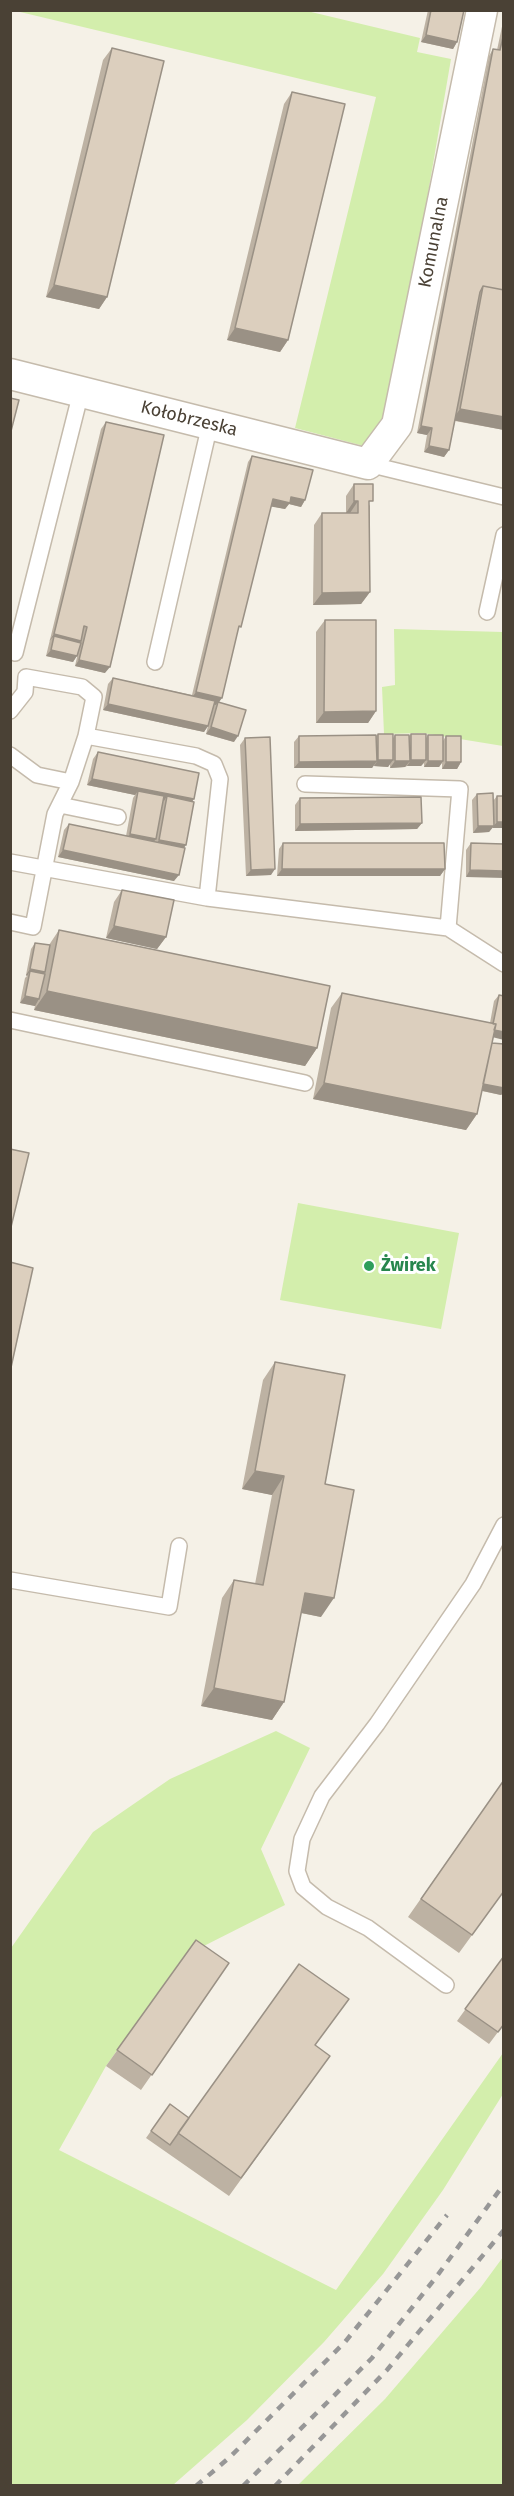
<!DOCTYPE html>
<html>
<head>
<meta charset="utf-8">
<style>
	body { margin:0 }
	#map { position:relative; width:514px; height:2496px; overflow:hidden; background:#f5f1e7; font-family:"Fira Sans",sans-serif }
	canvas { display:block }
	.frame { position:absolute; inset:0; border:12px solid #4a4135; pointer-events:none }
</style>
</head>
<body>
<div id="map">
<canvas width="514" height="2496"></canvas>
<div class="frame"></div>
</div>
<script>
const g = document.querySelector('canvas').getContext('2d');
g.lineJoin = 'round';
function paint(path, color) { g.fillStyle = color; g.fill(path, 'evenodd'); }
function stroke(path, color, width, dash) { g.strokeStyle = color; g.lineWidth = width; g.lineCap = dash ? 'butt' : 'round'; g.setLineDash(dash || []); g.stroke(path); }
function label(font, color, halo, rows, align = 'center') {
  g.font = font + ' "Fira Sans",sans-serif'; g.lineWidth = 6; g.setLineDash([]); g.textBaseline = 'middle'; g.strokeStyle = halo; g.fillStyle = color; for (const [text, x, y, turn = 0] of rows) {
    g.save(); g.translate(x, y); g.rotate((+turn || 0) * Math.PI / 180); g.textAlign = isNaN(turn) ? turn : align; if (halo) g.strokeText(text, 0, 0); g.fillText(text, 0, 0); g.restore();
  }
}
paint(new Path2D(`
	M16,11H307L420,38L417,52L451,59L389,421L364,446L295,428L376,97Z
	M394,629L503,632V746L423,733L384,734L382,687L395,685Z
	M298,1203L459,1233L441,1329L280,1300Z
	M276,1731L310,1748L261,1849L285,1905L184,1956L106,2066L59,2150L336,2290L503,2053V2094L443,2190L383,2274L324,2342L247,2420L173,2485L11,2486V1948L93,1832L170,1779Z
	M503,2257V2485H298L385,2399L481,2287Z`), '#d3eeac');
const service = new Path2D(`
	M368,464L504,497
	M487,612L504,535
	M15,653L81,392
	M155,662L210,424
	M10,711L25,692L26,677L82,687L94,697L86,736L71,782L55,814L33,927L10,922
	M86,736L196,756L214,764L220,779L207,898
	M10,755L37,775L71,782
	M305,784L460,789L448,928
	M60,805L118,817
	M10,862L207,898L448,928L504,964
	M10,1020L305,1083
	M10,1580L169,1607L179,1546
	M446,1985L368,1928L327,1907L303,1887L297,1871L302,1839L322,1796L377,1724L473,1584L504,1525`);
const minor = new Path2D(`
	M10,374L368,464L397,425L482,10`);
stroke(service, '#c5bbac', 18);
stroke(minor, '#c5bbac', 33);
stroke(service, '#fff', 15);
stroke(minor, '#fff', 30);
stroke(new Path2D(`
	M196,2486L230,2457L345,2342L447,2215
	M243,2486L372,2358L437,2276L504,2184
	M275,2486L387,2370L504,2230`), '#979797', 4.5, [8, 8]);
paint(new Path2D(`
	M428,10H464L457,42L453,49L421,42Z
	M504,17V430L455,421L449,450L444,457L424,452L427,435L417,433L489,56L493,49L497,50Z
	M112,48L107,297L99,309L46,297L103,60Z
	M292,92L288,340L280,352L227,340L284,104Z
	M106,422L105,673L75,666L78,653L73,662L46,656L101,429Z
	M252,456L305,500L301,507L289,504L285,509L271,506L219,702L234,742L206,734L208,726L204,732L103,710L108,684L113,678L192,695L248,462Z
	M354,484L370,506V592L361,604L313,605L314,525L322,513H346V496Z
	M325,620L376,711L368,723H316V632Z
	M378,734L393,738L395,735L409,736L411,734L426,738L428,735L443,741L446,736L461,762L457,769H442V763L439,767H424V763L421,766H407L405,767L390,768V764L388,767L374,766V765L372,768H294V742L299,736H376Z
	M245,738L271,875L246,876L240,745Z
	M98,752L193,801L184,848L174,881L58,857L64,830L69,824L126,836L133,798L135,795L87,785L93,759Z
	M477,794L493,801L497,796H504V828H492L489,832L473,833L472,800Z
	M300,798L422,823L417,829L295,831V805Z
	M283,843L445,869L440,876H277L279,849Z
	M471,843L504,844L466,877V850Z
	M122,890L166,937L157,949L106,938L114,902Z
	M59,930L317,1048L305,1066L34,1010L35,1006L20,1003L25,978L27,976L26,975L31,949L35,943L49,945Z
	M342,993L490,1023L494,1001L499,995L492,1043L504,1044V1092L501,1095L482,1091L477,1114L466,1130L313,1099L331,1008Z
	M275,1362L325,1484L321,1617L301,1613L284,1702L272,1720L201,1706L222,1598L234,1580L255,1584L272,1495L242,1489L263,1380Z
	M504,1780V1891L459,1953L408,1917Z
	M196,1940L229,1963L141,2090L106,2066Z
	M504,1956V2024L489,2044L457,2021Z
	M315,2045L317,2074L229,2196L146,2138L170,2104L189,2118Z`), '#bdb2a3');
paint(new Path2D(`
	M426,35L457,42L453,49L421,42Z
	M54,285L107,297L99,309L46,297Z
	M235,328L288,340L280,352L227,340Z
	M460,409L504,417V430L452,420Z
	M421,426L432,428L427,435L417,433Z
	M429,446L449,450L444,457L424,452Z
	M291,497L305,500L301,507L289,504L285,509L268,506L273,499Z
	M354,501H358L350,513H346Z
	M370,592L361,604L313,605L322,593Z
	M54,634L81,641L76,647L54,636L49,641Z
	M51,650L77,656L73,662L46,656Z
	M79,660L110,667L105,673L75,666Z
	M196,692L222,698L217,705L218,702L216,705L191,699Z
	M108,704L208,726L204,732L103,710Z
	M376,711L368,723H316L324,712Z
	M211,727L238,736L234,742L206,734Z
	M378,760H393L388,767L374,766Z
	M411,760H426L421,766H407Z
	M377,761L372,768H294L299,762Z
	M395,761H410L405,767L390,768Z
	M428,761H443L439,767H424Z
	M446,762H461L457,769H442Z
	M92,779L194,799L189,806L167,796L164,801L137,795L138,791L135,795L87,785Z
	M497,822H504V828H492Z
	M422,823L417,829L295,831L300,824Z
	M478,826H494L489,832L473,833Z
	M130,834L156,839L151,845L125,841Z
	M159,840L186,845L181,852L154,847Z
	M63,850L179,875L174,881L58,857Z
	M275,869L271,875L246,876L251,870Z
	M282,869H445L440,876H277Z
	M470,870L504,871V878L466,877Z
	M114,926L166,937L157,949L106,938Z
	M30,969L45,972L40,979L30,971L27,976L26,975Z
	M47,991L317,1048L305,1066L34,1010Z
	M25,996L39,999L35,1006L20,1003Z
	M492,1029L504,1032V1040L488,1036Z
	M324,1083L477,1114L466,1130L313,1099Z
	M479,1083L504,1088V1092L501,1095L474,1089Z
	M255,1471L284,1476L272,1495L242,1489Z
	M305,1593L334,1598L321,1617L292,1611Z
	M214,1688L284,1702L272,1720L201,1706Z`), '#9a9185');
const building = new Path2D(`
	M431,10H464L457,42L426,35Z
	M504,33V290L483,286L480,292L449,450L429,446L432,428L421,426L493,49L500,50Z
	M112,48L164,61L107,297L54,285Z
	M292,92L345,104L288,340L235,328Z
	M483,286L504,290V417L460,409Z
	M10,398L19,400L10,435Z
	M106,422L164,435L110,667L79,660L87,627L84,626L81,641L54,634Z
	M252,456L313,470L305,500L291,497L290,503L273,499L241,627L239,626L222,698L196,692Z
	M354,484H373V501H369L370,592L322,593V513H358V501H354Z
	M325,620H376V711L324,712Z
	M54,636L81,643L77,656L51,650Z
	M113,678L215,701L208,726L108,704Z
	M218,702L246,710L238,736L211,727Z
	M378,734H393V760H378Z
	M411,734H426V760H411Z
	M376,735L377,761L299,762V736Z
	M395,735H409L410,761H395Z
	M428,735H443V761H428Z
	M446,736H461V762H446Z
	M270,737L275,869L251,870L245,738Z
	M98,752L199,773L194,799L92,779Z
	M138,791L164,796L156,839L130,834Z
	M493,793L494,826H478L477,794Z
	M167,796L194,802L186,845L159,840Z
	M497,796H504V822H497Z
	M421,797L422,823L300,824V798Z
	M69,824L185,848L179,875L63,850Z
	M283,843H444L445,869H282Z
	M471,843L504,844V871L470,870Z
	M122,890L174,900L166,937L114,926Z
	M59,930L330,986L317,1048L47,991Z
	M35,943L50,945L45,972L30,969Z
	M30,971L45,974L39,999L25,996Z
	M342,993L496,1024L477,1114L324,1083Z
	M499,995L504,996V1032L494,1030L496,1024H493Z
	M492,1043L504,1044V1088L483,1084Z
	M10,1149L29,1153L10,1231Z
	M10,1262L33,1268L10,1372Z
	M275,1362L345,1375L325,1484L354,1490L334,1598L305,1593L284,1702L214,1688L234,1580L263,1585L284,1476L255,1471Z
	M504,1780V1891L472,1935L421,1899Z
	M196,1940L229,1963L152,2075L117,2050Z
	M504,1956V2024L498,2032L465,2009Z
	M299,1964L349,1999L315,2045L330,2056L241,2178L178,2133Z
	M170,2104L189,2118L170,2145L151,2131Z`);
paint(building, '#dccfbe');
stroke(building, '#9a9185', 1.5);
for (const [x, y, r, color] of [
	[369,1266,6,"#2e9e5b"]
]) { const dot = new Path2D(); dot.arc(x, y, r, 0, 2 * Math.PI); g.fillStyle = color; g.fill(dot); stroke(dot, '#fff', 2); }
label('18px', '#4a4135', '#fff', [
	["Komunalna",434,242,-79],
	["Kołobrzeska",189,419,14]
]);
label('bold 18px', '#27864d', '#fff', [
	["Żwirek",381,1266]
], 'left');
</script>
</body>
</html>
